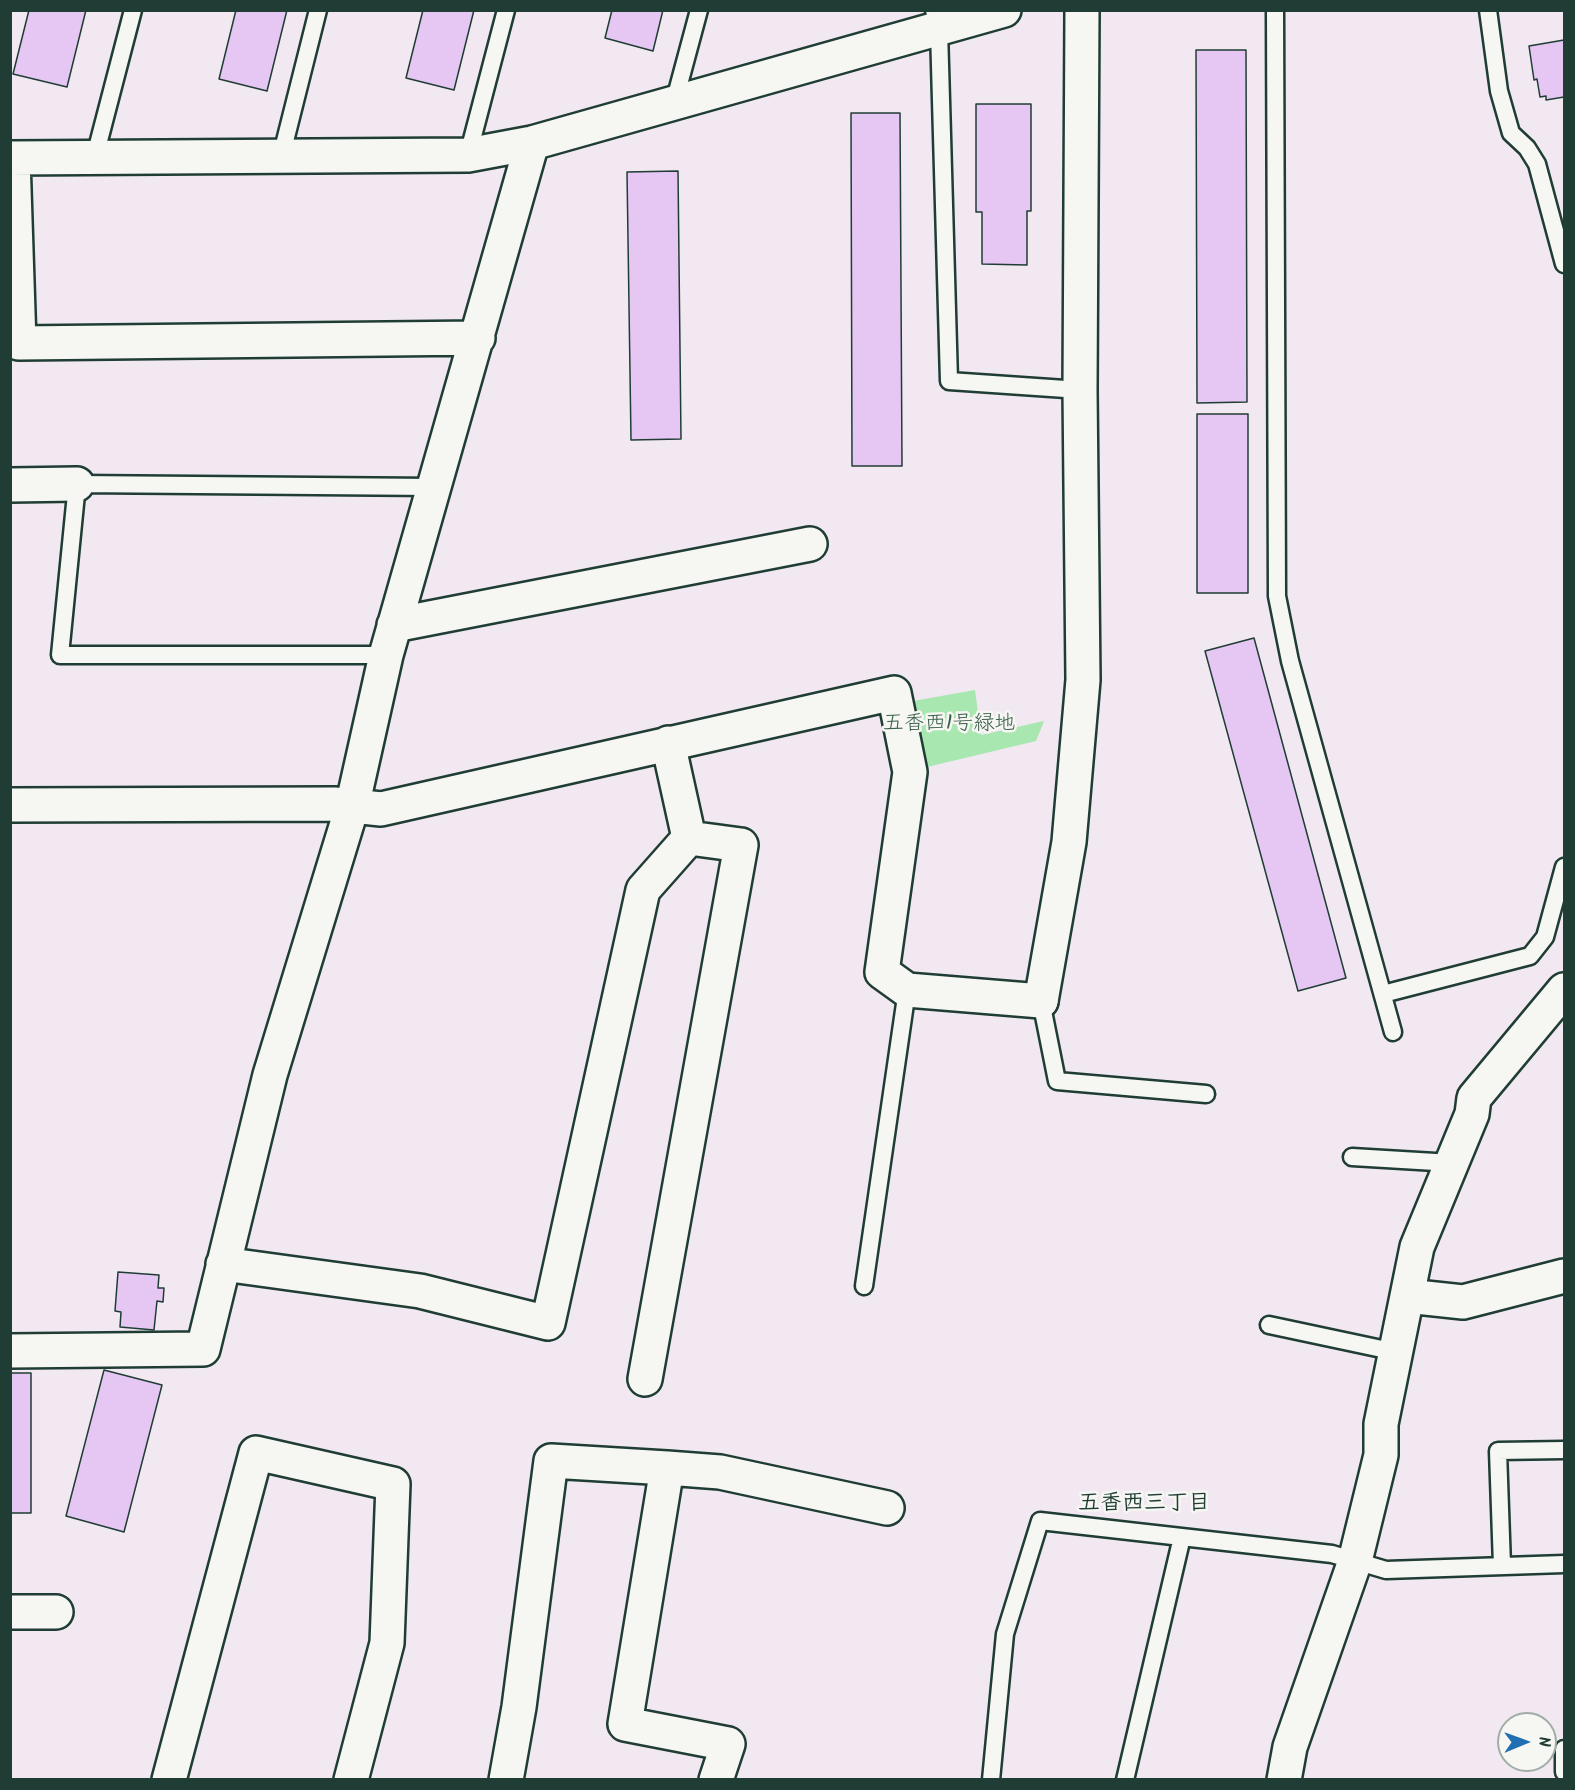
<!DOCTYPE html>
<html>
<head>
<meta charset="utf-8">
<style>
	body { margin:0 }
	#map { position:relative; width:1575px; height:1790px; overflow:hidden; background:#f1e8f2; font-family:Kalam,sans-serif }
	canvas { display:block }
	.frame { position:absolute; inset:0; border:12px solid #1f3d34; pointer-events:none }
	.north { position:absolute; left:1497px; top:1712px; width:60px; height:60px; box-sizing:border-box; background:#f6f6f2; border:2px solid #a0aca6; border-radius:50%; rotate:89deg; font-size:16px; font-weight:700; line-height:24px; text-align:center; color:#1f3d34 }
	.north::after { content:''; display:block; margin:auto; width:21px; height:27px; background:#1f6fb2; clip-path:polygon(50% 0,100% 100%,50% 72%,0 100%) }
</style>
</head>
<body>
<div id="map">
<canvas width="1575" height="1790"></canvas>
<div class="frame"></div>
<div class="north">N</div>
</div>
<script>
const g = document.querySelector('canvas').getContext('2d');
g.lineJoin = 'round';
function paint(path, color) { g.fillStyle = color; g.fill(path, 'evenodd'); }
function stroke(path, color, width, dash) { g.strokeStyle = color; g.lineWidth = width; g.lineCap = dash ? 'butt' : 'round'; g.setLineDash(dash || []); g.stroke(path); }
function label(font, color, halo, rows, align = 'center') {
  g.font = font + ' Kalam,"Klee One",sans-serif'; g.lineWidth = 5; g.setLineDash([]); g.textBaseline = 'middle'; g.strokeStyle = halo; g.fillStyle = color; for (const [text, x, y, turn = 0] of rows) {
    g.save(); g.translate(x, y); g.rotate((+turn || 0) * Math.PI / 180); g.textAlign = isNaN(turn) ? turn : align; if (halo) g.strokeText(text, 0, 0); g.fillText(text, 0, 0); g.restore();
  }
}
paint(new Path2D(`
	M975,690L981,735L1044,721L1036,741L927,767L913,701Z`), '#a8e7af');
const building = new Path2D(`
	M29,10H86L67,87L13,74Z
	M236,10H287L267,91L219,79Z
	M423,10H474L454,90L406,78Z
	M612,10H663L653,51L605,38Z
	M1564,40V97L1546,100V96L1540,97L1537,79L1534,80L1529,46Z
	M1196,50H1246L1247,402L1197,403Z
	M976,104H1031V211H1027V265L982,264V212H976Z
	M851,113H900L902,466H852Z
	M678,171L681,439L631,440L627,172Z
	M1197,414H1248V593H1197Z
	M1254,638L1346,978L1298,991L1205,651Z
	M118,1272L159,1275L158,1288H164L163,1302L157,1301L154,1330L120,1327L121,1312L115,1311Z
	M104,1370L162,1385L124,1532L66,1516Z
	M10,1373H31V1513H10Z`);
paint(building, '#e6c6f3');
stroke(building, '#1f3d34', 1.5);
const service = new Path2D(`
	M934,10L939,30L949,381L1080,390
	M1275,10L1277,596L1290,661L1393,1032
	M1488,10L1499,91L1511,133L1527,148L1537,164L1564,264
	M674,103L699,10
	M468,155L506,10
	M95,156L133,10
	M281,157L318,10
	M386,655H60L77,484L435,487
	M1383,994L1530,956L1545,937L1564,867
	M1041,1001L1057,1081L1206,1094
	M1352,1157L1452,1163
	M864,1286L907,990
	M1269,1325L1396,1352
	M1502,1566L1498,1451L1564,1450
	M1564,1749V1772
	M991,1780L1005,1634L1040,1521L1332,1554L1386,1570L1564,1564
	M1125,1780L1182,1537`);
const minor = new Path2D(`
	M10,158L468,155L532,143L1004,10
	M13,158L19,343L478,338
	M10,485L77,484
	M394,625L810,544
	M10,805L334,804L381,809L894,693L910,772L882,972L907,990L1041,1001
	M223,1264L420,1291L548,1323L643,890L689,838
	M1407,1296L1463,1302L1564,1276
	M10,1351L203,1349L270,1075L352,807L386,655L532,143
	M645,1379L741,845L689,838L668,743
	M10,1612H56
	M169,1780L256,1453L393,1484L387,1643L351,1780
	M506,1780L519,1707L551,1461L667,1468
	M716,1780L728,1744L625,1724L667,1468L720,1472L887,1508
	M1284,1780L1290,1747L1355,1561L1381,1455V1424L1417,1247L1472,1114L1474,1098L1564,990`);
const tertiary = new Path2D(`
	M1041,1001L1069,842L1083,680L1080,390L1082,10`);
stroke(service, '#1f3d34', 21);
stroke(minor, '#1f3d34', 38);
stroke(tertiary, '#1f3d34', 38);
stroke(service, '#f6f6f2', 16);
stroke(minor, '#f6f6f2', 33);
stroke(tertiary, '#f6f6f2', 33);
label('21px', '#3a5f4d', '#f6f6f2', [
	["五香西1号緑地",949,725]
]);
label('bold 22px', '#1f3d34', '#f6f6f2', [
	["五香西三丁目",1144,1505]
]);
</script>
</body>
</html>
